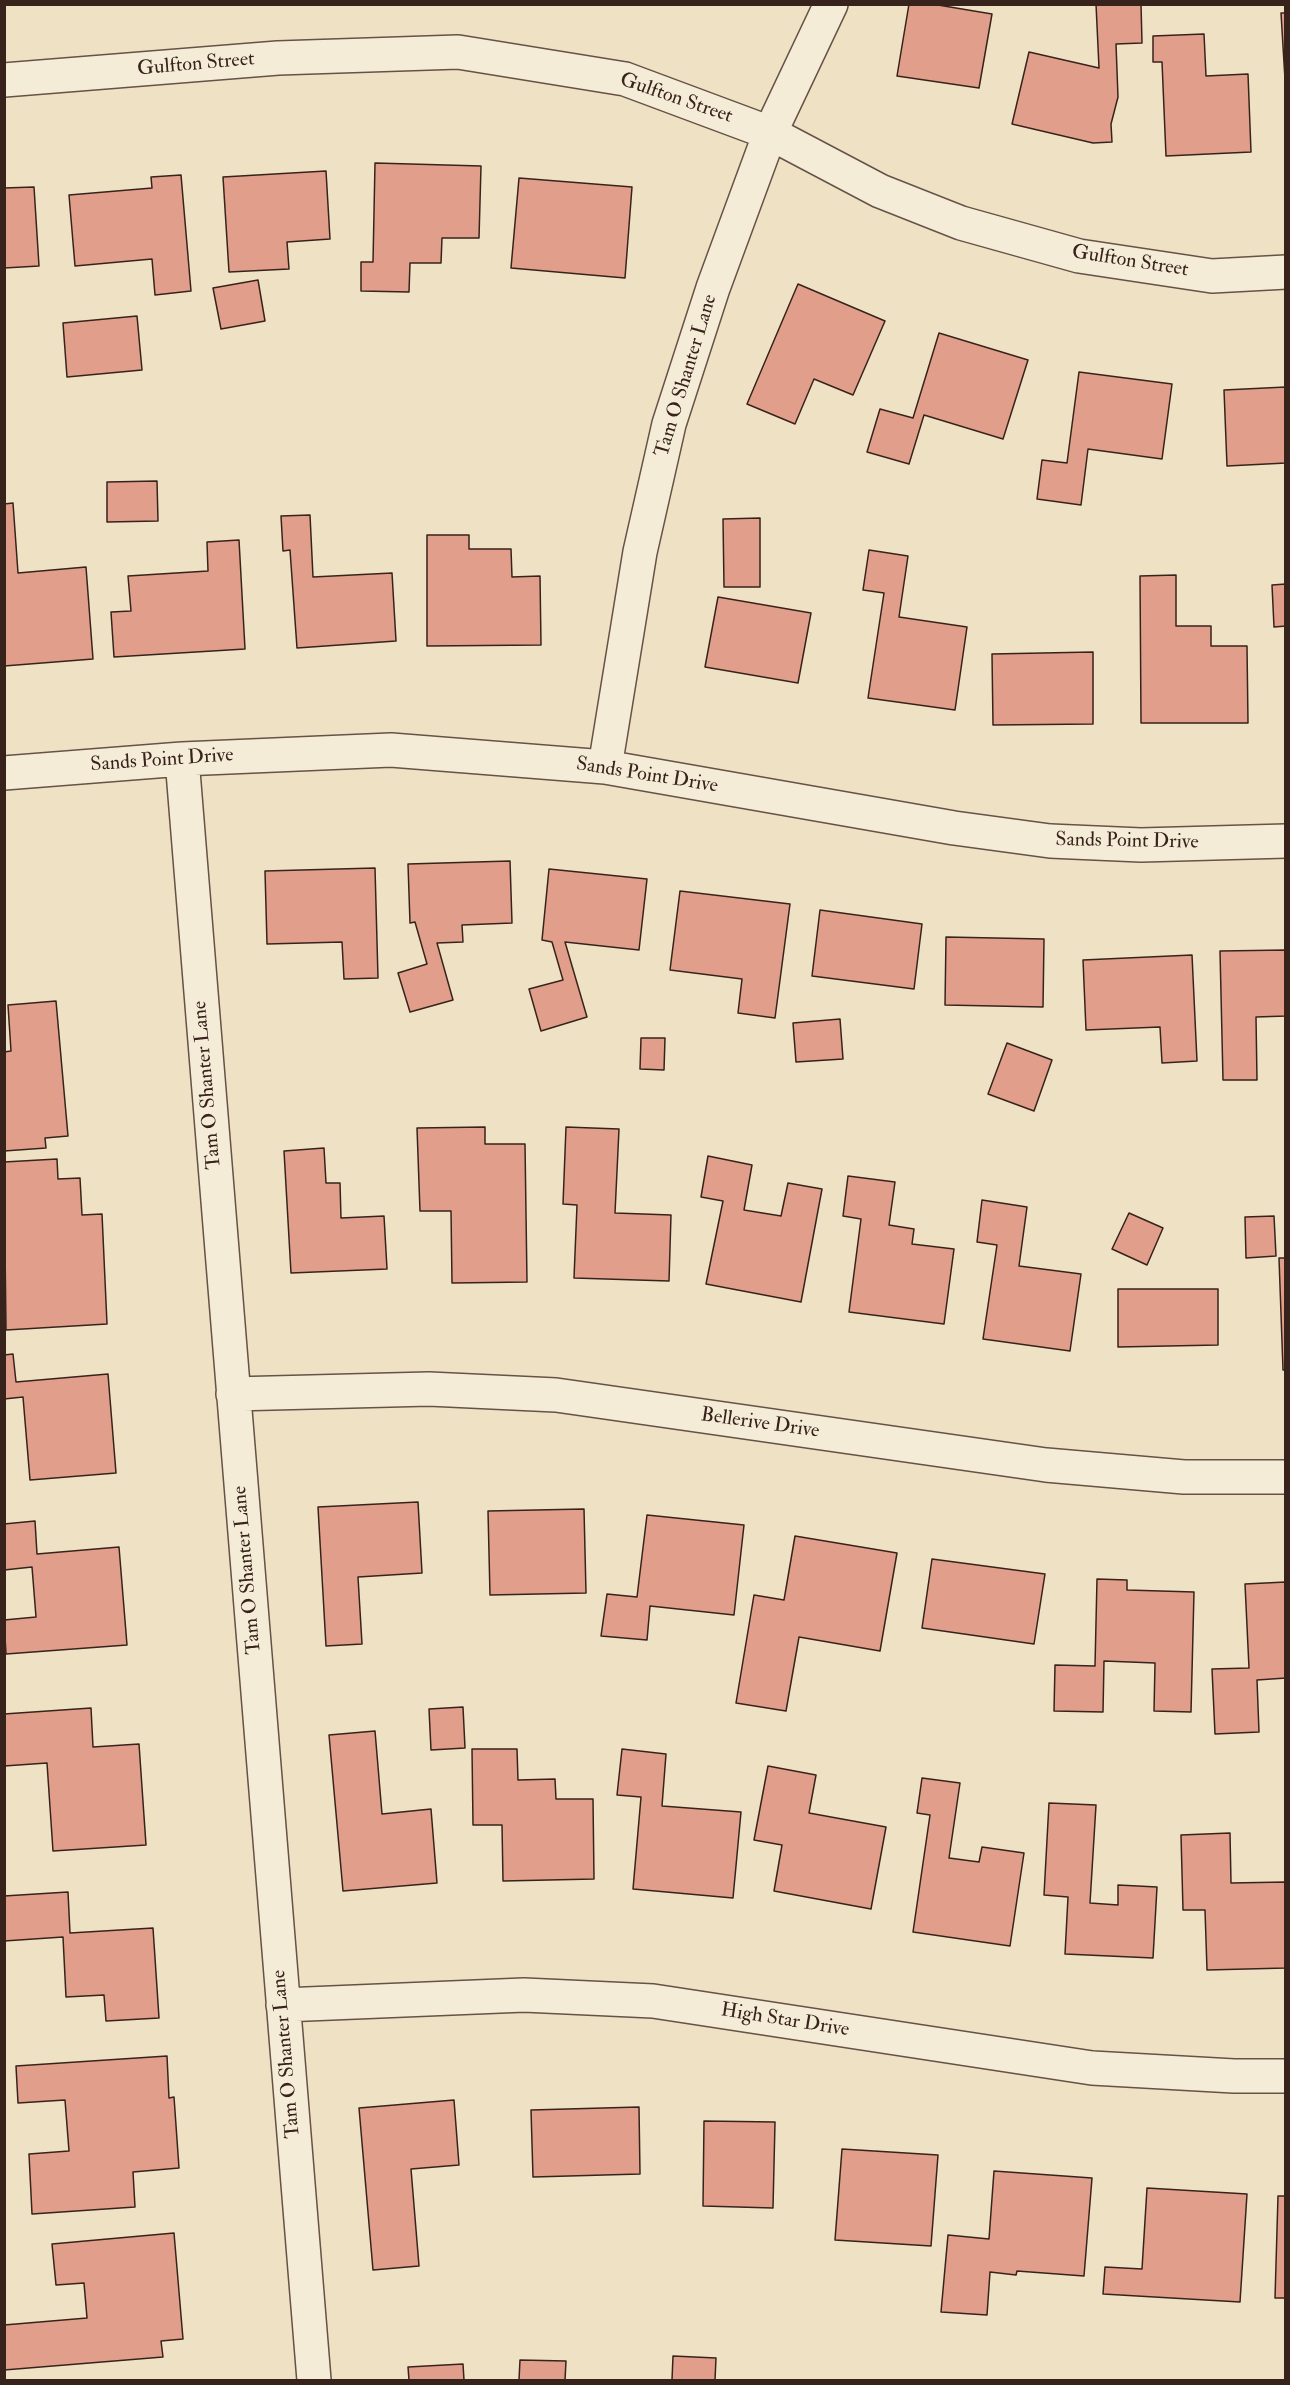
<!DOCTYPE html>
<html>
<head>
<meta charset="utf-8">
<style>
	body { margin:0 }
	#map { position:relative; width:1290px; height:2385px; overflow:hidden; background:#efe1c3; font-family:"IM FELL Double Pica",serif }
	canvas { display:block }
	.frame { position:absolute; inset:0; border:6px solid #38231c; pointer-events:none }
</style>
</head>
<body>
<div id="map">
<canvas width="1290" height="2385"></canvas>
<div class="frame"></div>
</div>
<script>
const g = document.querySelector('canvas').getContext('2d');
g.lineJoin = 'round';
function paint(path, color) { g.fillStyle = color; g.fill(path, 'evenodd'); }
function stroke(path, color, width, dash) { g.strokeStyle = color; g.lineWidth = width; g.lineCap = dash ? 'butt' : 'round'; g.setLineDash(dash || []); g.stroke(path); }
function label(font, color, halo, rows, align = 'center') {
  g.font = font + ' "IM FELL Double Pica",serif'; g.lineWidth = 5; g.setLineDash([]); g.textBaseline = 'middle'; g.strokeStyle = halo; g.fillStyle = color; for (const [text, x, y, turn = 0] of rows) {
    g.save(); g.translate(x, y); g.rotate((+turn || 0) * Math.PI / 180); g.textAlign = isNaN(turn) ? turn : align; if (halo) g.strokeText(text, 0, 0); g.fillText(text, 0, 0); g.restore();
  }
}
const building = new Path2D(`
	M909,4H932L992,14L979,88L897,76Z
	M1096,4H1141L1142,43L1116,44L1118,97L1111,124L1112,142L1093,143L1012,124L1029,52L1099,68Z
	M1281,13H1286V96Z
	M1204,34L1206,76L1248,74L1251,152L1166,156L1162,62H1153V36Z
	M375,163L481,166L479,238H442L441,263H410L409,292L361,291V262H373Z
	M326,171L330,239L287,242L289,269L229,272L223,177Z
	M181,175L191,291L155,295L152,259L75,266L69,195L152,188L151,177Z
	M519,178L632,187L625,278L511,268Z
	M34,187L39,266L4,268V188Z
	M258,280L265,321L221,329L213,288Z
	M798,284L885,321L853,395L814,379L795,424L747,404Z
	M137,316L142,370L67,377L63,323Z
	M939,333L1028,360L1003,439L924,415L909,464L867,452L880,409L913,418Z
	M1079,372L1172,384L1162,459L1088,449L1081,505L1037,499L1042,460L1067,463Z
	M1286,387V463L1227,466L1224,390Z
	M157,481L158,521L107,522V482Z
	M13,503L18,573L86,567L93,659L4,666V504Z
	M310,515L313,577L392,573L396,641L297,648L290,550L283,551L281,516Z
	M760,518V587H724L723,519Z
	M427,535H469V549H511L512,577L540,576L541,645L427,646Z
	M239,540L245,649L114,657L111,612L131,611L128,576L208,571L207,542Z
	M869,550L908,556L899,617L967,627L955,710L868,698L884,593L863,590Z
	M1176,575V626H1211V646H1247L1248,723H1141L1140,576Z
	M1286,584V626L1274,627L1272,585Z
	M718,597L811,613L798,683L705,667Z
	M1093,652V724L993,725L992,654Z
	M510,861L512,923L462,925L463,942L437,943L453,1000L410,1012L398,973L427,964L415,922L410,923L408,864Z
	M375,868L378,978L344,979L342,942L267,944L265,871Z
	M549,869L647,879L639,950L565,942L587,1017L541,1031L529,989L563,980L552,942L542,940Z
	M680,891L790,904L775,1018L738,1013L742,979L670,970Z
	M820,910L922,924L914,989L812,976Z
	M946,937L1044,939L1043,1007L945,1005Z
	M1286,950V1016L1256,1017L1257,1080H1223L1220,951Z
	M1192,955L1197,1061L1162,1063L1160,1027L1086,1030L1083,960Z
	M56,1001L68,1136L45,1138L46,1148L4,1151V1052L11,1051L8,1005Z
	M840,1019L843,1059L796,1062L793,1023Z
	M641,1038H665L664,1070L640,1069Z
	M1007,1043L1052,1060L1034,1111L988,1094Z
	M485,1127V1144H525L527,1282L452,1283L451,1211H420L417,1128Z
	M566,1127L619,1129L615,1213L671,1215L669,1281L574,1278L577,1205L563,1204Z
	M324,1148L326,1183H340L341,1218L384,1216L387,1269L291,1273L284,1151Z
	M708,1156L752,1165L744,1210L781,1216L788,1183L822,1189L801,1302L706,1284L723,1201L701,1197Z
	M57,1159L58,1179L80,1178L82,1215L102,1214L107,1324L6,1330L4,1162Z
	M848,1176L895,1182L889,1225L914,1229L912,1244L954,1249L944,1324L849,1312L861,1219L843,1216Z
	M982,1200L1027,1207L1019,1266L1081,1274L1070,1351L983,1339L997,1245L977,1242Z
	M1129,1213L1163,1228L1147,1265L1112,1249Z
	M1274,1216L1276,1256L1246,1258L1245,1217Z
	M1279,1258H1286V1370H1283Z
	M1118,1289H1218V1345L1118,1347Z
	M13,1354L16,1382L108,1374L116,1473L30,1480L23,1397L4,1399V1355Z
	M418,1502L422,1573L358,1577L362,1644L326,1646L318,1507Z
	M584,1509L586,1593L490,1595L488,1511Z
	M647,1515L744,1525L734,1615L650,1606L647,1640L601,1636L607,1594L637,1597Z
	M35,1521L37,1554L119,1547L127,1645L6,1654L4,1620L36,1617L32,1567L4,1570V1524Z
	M795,1536L897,1553L880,1651L799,1637L786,1711L736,1703L754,1595L784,1600Z
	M932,1559L1045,1574L1034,1644L922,1628Z
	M1097,1579L1127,1580V1590L1194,1592L1191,1712L1154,1711L1155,1663L1104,1661L1103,1712L1054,1711L1055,1665L1095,1666Z
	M1286,1582V1678L1257,1680L1259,1732L1215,1734L1212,1669L1249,1668L1245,1584Z
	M463,1707L465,1748L431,1750L429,1709Z
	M91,1708L93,1747L139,1744L146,1845L53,1851L47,1763L4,1766V1714Z
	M375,1731L382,1814L431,1809L437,1883L343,1891L329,1735Z
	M472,1749H517L518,1780L555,1779L556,1799H593L594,1879L503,1881L502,1825H473Z
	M622,1749L666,1754L662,1806L741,1812L733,1898L633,1889L641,1797L617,1795Z
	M768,1766L816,1775L809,1813L886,1827L871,1909L774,1891L782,1845L754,1840Z
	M922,1778L960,1783L949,1858L979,1862L982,1847L1024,1853L1010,1946L913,1932L930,1815L917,1813Z
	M1049,1803L1096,1805L1090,1903L1118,1905V1885L1157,1887L1153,1958L1065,1954L1068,1897L1044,1895Z
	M1230,1833L1231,1883L1286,1882V1968L1207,1970L1205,1910H1183L1181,1835Z
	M68,1892L70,1933L153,1928L159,2018L106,2021L104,1995L66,1997L63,1937L4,1941V1896Z
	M167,2056L169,2098L174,2097L179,2168L133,2172L135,2207L32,2214L29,2154L69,2151L65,2100L18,2103L16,2066Z
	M454,2100L459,2165L411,2169L419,2266L373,2270L359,2108Z
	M639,2107L640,2174L533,2177L531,2110Z
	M704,2121L775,2122L773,2208L703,2206Z
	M842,2149L938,2155L931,2246L835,2240Z
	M994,2171L1092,2178L1084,2276L1017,2271L1016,2275L990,2272L987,2315L941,2312L948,2235L989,2239Z
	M1147,2188L1247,2194L1240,2302L1103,2294L1105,2267L1142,2269Z
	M1278,2196H1286V2298H1275Z
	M174,2233L183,2339L161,2341L163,2357L4,2370V2325L87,2318L84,2283L56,2285L52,2244Z
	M673,2356L716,2358L715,2380H672Z
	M520,2360L566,2361L565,2380H519Z
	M463,2364L464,2380H409L408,2367Z`);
paint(building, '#e19f8b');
stroke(building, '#38231c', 1.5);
const minor = new Path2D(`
	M4,80L278,58L458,52L625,79L770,133L880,191L961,223L1079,256L1212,276L1286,272
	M182,759L314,2380
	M605,767L640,552L669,424L713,288L770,133L831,4
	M4,773L182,759L391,750L605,767L954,828L1050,841L1141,845L1286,841
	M233,1394L429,1389L556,1395L1046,1465L1184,1477H1286
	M283,2005L524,1995L653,2001L1092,2068L1234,2076H1286`);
stroke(minor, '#665246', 36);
stroke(minor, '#f5ecd8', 33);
label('20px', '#38231c', '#f5ecd8', [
	["Gulfton Street",196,65,-5],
	["Gulfton Street",676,99,19],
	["Gulfton Street",1130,262,9],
	["Tam O Shanter Lane",687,376,-73],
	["Sands Point Drive",162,761,-4],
	["Sands Point Drive",647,776,9],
	["Sands Point Drive",1127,842,1],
	["Tam O Shanter Lane",208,1085,-95],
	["Bellerive Drive",760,1424,8],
	["Tam O Shanter Lane",248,1570,-95],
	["High Star Drive",785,2021,9],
	["Tam O Shanter Lane",287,2054,-95]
]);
</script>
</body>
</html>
